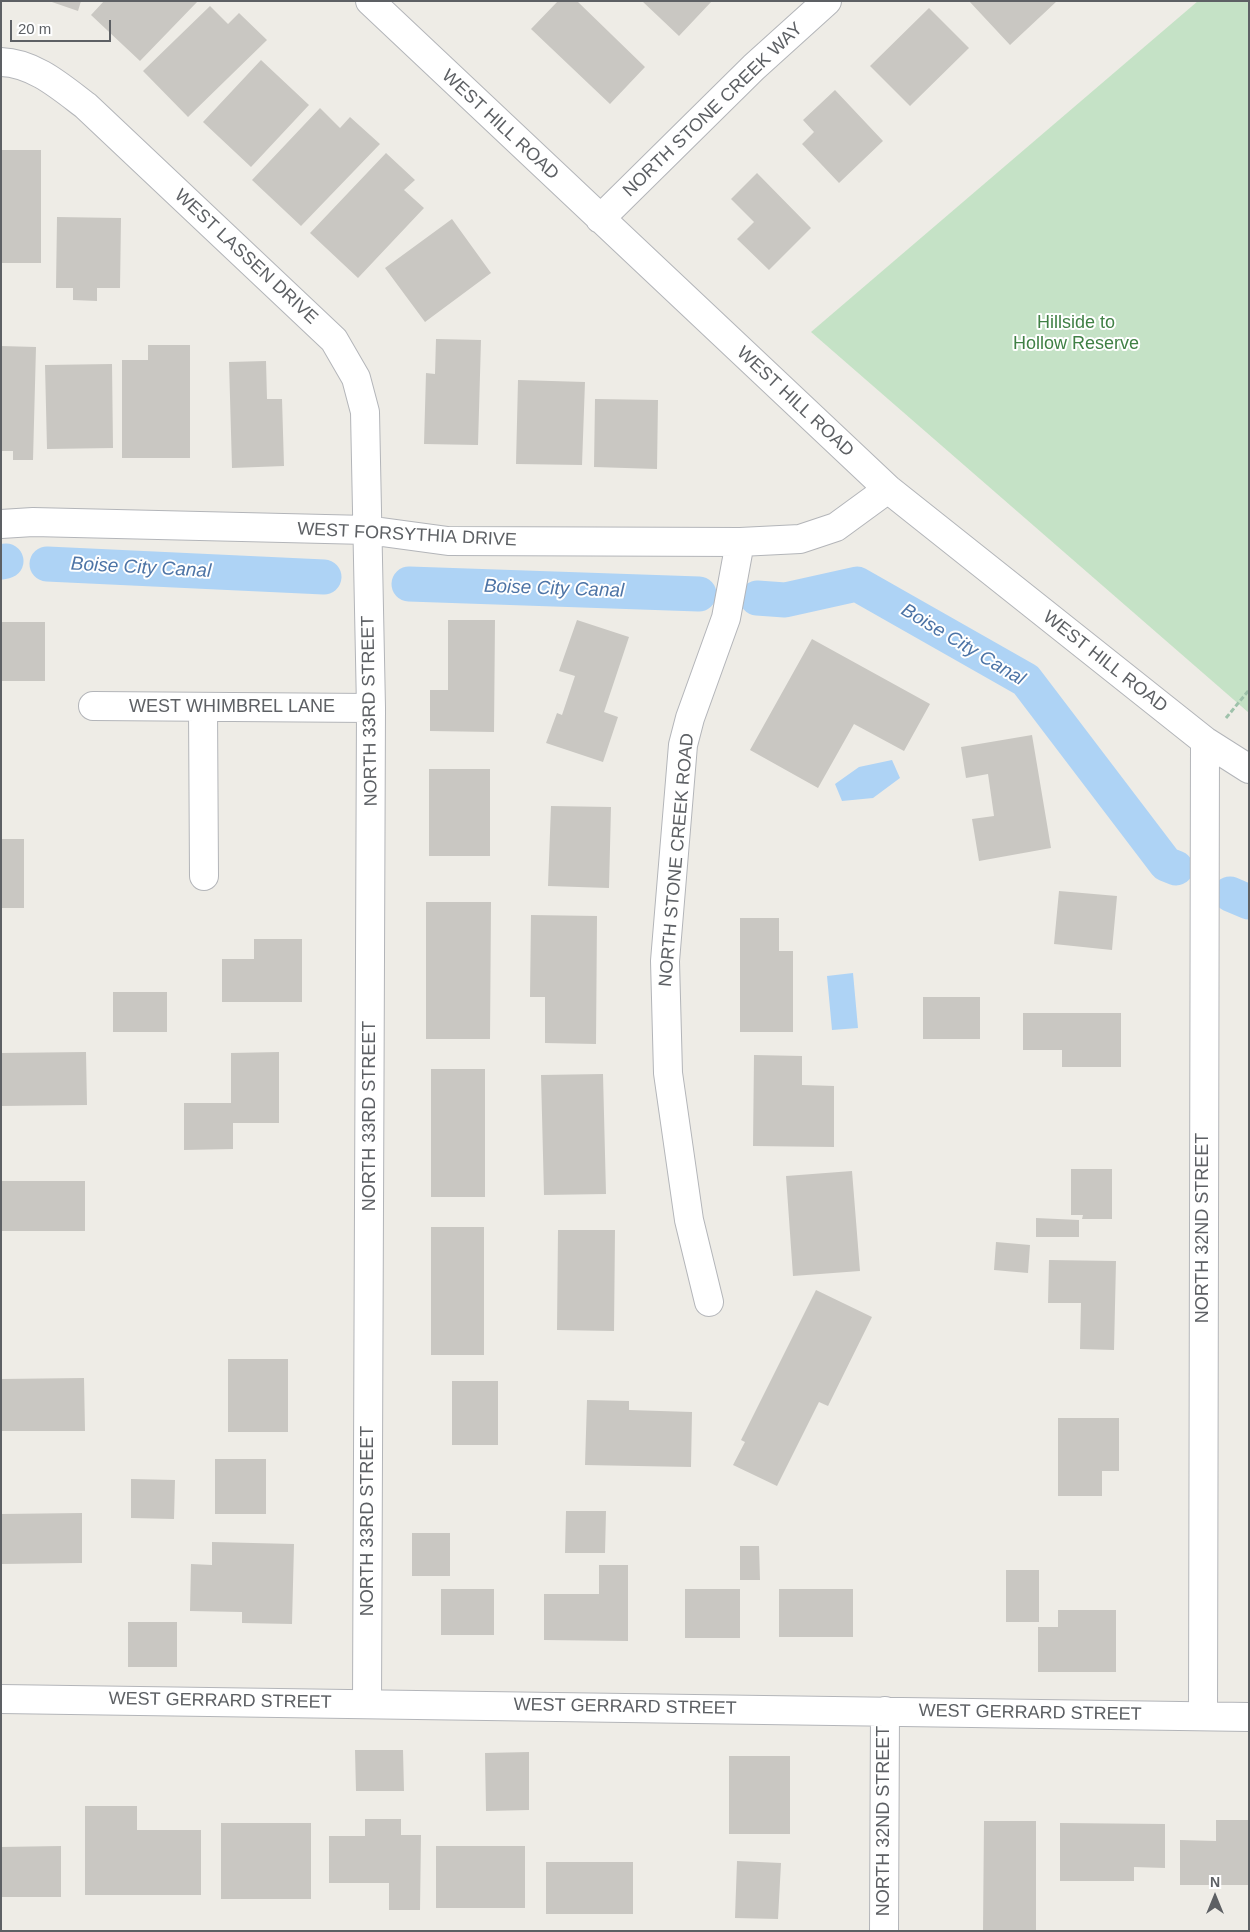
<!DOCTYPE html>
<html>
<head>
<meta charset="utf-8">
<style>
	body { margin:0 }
	#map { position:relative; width:1250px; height:1932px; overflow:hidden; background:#eeece6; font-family:Arial,sans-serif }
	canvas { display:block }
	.frame { position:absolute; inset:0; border:2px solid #5d6064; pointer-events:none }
	.north { position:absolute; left:1190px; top:1872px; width:50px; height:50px; -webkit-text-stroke:4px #fff; paint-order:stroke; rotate:0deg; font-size:14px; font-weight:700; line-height:20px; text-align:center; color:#5d6064 }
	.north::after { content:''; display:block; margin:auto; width:18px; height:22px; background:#5d6064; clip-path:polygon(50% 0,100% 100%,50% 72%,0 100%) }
	.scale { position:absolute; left:10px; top:20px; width:101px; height:22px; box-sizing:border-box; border:2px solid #5d6064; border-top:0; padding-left:6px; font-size:15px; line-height:18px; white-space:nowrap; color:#5d6064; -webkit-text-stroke:4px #fff; paint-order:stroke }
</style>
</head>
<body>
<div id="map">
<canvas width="1250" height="1932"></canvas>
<div class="frame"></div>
<div class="north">N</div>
<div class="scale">20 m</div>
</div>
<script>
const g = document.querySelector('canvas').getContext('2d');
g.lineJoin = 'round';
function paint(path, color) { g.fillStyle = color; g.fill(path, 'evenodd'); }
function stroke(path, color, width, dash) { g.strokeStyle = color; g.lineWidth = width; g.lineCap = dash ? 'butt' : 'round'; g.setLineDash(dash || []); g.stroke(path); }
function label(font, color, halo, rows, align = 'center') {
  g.font = font + ' Arial,sans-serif'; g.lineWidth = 4; g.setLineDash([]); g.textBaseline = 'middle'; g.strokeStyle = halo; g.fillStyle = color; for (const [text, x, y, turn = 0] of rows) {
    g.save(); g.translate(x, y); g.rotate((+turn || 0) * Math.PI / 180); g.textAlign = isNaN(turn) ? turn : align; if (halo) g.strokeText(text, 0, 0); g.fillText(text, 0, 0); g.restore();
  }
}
paint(new Path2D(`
	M1198,1H1249V713L811,332Z`), '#c5e2c6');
paint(new Path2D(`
	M892,760L900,778L873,798L842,801L835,784L859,767Z
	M853,973L858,1028L832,1030L827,976Z`), '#aed3f5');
stroke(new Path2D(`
	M1,562L6,561
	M47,564L324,577
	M409,584L699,594
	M757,598L785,600L857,584L1026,680L1166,864L1176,868
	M1230,894L1249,902`), '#aed3f5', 35);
paint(new Path2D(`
	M49,1H81L78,11Z
	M104,1H198L140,61L91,15Z
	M558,1H577L645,67L610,104L531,29Z
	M642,1H712L679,36Z
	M969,1H1057L1010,45Z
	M210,6L228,24L239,13L267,40L188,117L143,71Z
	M929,8L969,48L910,106L870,66Z
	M261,60L309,105L251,167L203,122Z
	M835,90L883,141L839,183L802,144L814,132L803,120Z
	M320,108L340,128L350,117L380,144L301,226L252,180Z
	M1,150H41V263H1Z
	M386,153L415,180L404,190L424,208L358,278L310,233Z
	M757,173L811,228L769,270L737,239L754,222L731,199Z
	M57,217L121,218L120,288H97V301L73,300V288H56Z
	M452,219L491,273L425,322L385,268Z
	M436,339L481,340L478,445L424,444L426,373L435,374Z
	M148,345H190V458H122V360H148Z
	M1,346L36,347L33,460H13V451H1Z
	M266,361L267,399H282L284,466L232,468L229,362Z
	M112,364L113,448L47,449L45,365Z
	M518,380L585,382L582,465L516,464Z
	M595,399L658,400L657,469L594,467Z
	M448,620H495L494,732L430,731V690H448Z
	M577,620L629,637L604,712L618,717L603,762L546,743L557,713L562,715L575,676L559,671Z
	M1,622H45V681H1Z
	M812,639L930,704L904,751L854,724L818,788L750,750Z
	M1032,735L1051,848L979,861L972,819L994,816L988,774L966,778L961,747Z
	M429,769H490V856H429Z
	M551,806L611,807L609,888L548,886Z
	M1,839H24V908H1Z
	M1059,891L1117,896L1112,950L1054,944Z
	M426,902H491L490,1039H426Z
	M531,915L597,916L596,1044L545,1043V997H530Z
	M740,918H779V951H793V1032H740Z
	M254,939H302V1002H222V959H254Z
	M113,992H167V1032H113Z
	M923,997H980V1039H923Z
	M1023,1013H1121V1067H1062V1050H1023Z
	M86,1052L87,1105L1,1106V1053Z
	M279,1052V1123H233V1149L184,1150V1103H231V1053Z
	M754,1055L802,1056V1085L834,1086V1147L753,1146Z
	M431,1069H485V1197H431Z
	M603,1074L606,1194L544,1195L541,1075Z
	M1071,1169H1112V1219H1082L1083,1215H1071Z
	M852,1171L860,1271L793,1276L786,1176Z
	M1,1181H85V1231H1Z
	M1036,1218L1079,1220V1237H1036Z
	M431,1227H484V1355H431Z
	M558,1230H615L614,1331L557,1330Z
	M996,1242L1030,1245L1028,1273L994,1270Z
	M1049,1260L1116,1261L1114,1350L1080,1349L1081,1303H1048Z
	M816,1290L872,1317L828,1406L819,1402L777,1486L733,1465L745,1442L741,1440Z
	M228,1359H288V1432H228Z
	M84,1378L85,1431H1V1379Z
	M452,1381H498V1445H452Z
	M587,1400L629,1401V1410L692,1412L691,1467L585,1465Z
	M1058,1418H1119V1471H1102V1496H1058Z
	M215,1459H266V1514H215Z
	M131,1479L175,1480L174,1519L131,1518Z
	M566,1511H606L605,1553H565Z
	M82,1513V1563L1,1564V1514Z
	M412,1533H450V1576H412Z
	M212,1542L294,1544L292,1624L242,1623V1612L190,1611L191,1564L212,1565Z
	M740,1546H759L760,1580H740Z
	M599,1565H628V1641L544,1640V1594H599Z
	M1006,1570H1039V1622H1006Z
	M441,1589H494V1635H441Z
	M685,1589H740V1638H685Z
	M779,1589H853V1637H779Z
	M1058,1610H1116V1672H1038V1627H1058Z
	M128,1622H177V1667H128Z
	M355,1750H403L404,1791H356Z
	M529,1752V1810L486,1811L485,1753Z
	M729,1756H790V1834H729Z
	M85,1806H137V1830H201V1895H85Z
	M365,1819H401V1835H421L420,1910H389V1883H329V1836H365Z
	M1216,1820H1249V1885H1180V1840L1216,1841Z
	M984,1821H1036V1931H983Z
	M221,1823H311V1899H221Z
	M1060,1823L1165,1824V1868L1134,1867V1881H1060Z
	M61,1846V1897H1V1847Z
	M436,1846H525V1908H436Z
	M737,1861L781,1863L778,1919L735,1918Z
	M546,1862H633V1914H546Z`), '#c9c7c2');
const minor = new Path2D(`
	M370,1L888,489L1205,741L1249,769
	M1,62C34,63 61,87 86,106L334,340L356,378L365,412L371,708L367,1703
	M600,219L754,67L827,1
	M1,524L33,522L367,530L448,541L740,542L800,539L836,527L888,489
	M93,706L371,708
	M203,707L204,876
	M709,1302L689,1220L668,1073L665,961L683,745L690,718L726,618L740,542
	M1,1699L1249,1717
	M1203,1716L1205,741
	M884,1931L885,1711`);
stroke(minor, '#b3b5b9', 30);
stroke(new Path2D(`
	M1226,718L1249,690`), '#9fc2ab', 3, [5, 2.5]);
stroke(minor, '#fff', 28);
label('18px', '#5d6064', '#fff', [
	["NORTH STONE CREEK WAY",713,110,-44],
	["WEST HILL ROAD",500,125,43],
	["WEST LASSEN DRIVE",246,257,43],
	["WEST HILL ROAD",795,402,43],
	["WEST FORSYTHIA DRIVE",407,535,3],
	["WEST HILL ROAD",1105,662,38],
	["WEST WHIMBREL LANE",232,707],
	["NORTH 33RD STREET",370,711,-91],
	["NORTH STONE CREEK ROAD",677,860,-85],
	["NORTH 33RD STREET",370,1116,-90],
	["NORTH 32ND STREET",1203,1228,-90],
	["NORTH 33RD STREET",368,1521,-90],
	["WEST GERRARD STREET",220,1701,1],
	["WEST GERRARD STREET",625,1707,1],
	["WEST GERRARD STREET",1030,1713,1],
	["NORTH 32ND STREET",884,1821,-90]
]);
label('18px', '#408045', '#fff', [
	["Hillside to",1076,323],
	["Hollow Reserve",1076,344]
]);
label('italic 19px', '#4d74a6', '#fff', [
	["Boise City Canal",141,568,3],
	["Boise City Canal",554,589,2],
	["Boise City Canal",963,645,31]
]);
</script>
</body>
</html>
